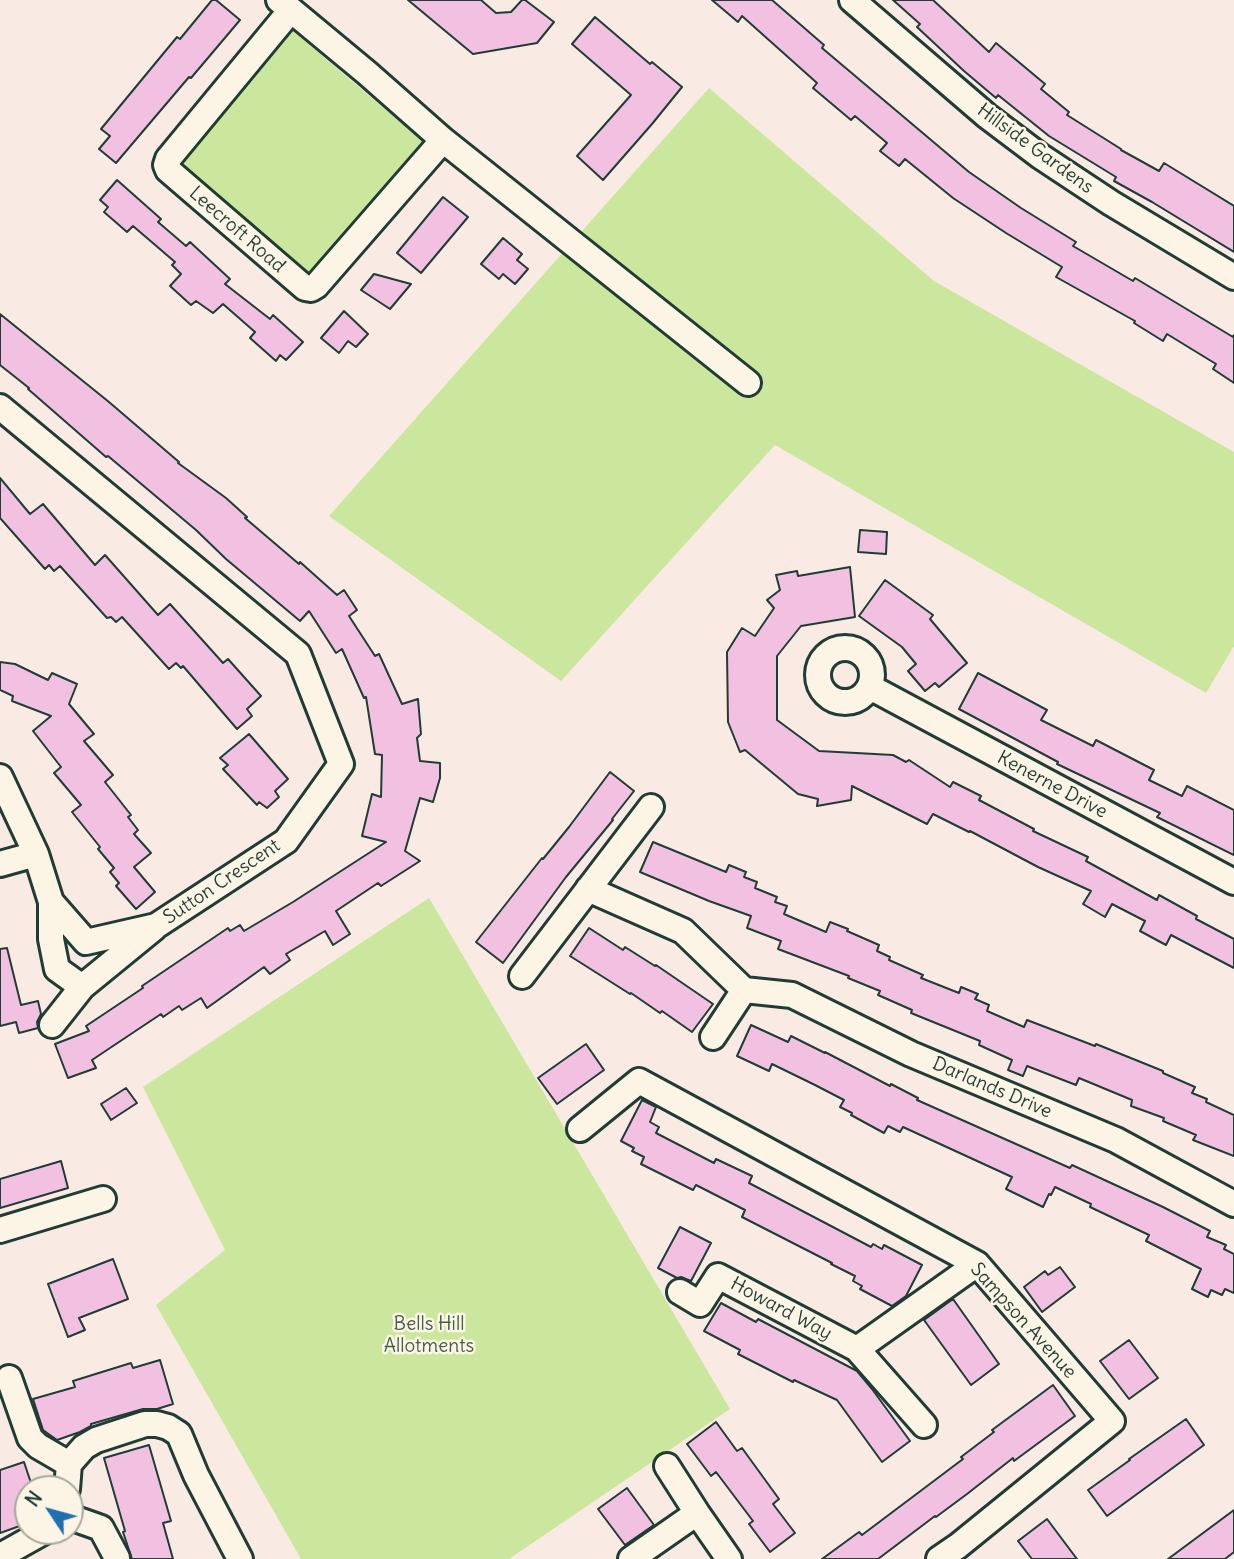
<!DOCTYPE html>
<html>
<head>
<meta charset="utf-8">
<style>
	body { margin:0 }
	#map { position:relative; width:1234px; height:1559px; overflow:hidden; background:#faeae4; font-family:Delius,sans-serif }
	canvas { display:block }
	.north { position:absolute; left:14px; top:1475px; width:70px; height:70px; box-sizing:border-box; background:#fcf5e5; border:2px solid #a4ab9e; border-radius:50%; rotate:306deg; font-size:19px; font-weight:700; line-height:28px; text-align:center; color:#1f3d34 }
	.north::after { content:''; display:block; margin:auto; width:24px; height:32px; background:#1f6fb2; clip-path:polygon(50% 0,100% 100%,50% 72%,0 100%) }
</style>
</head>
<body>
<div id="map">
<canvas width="1234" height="1559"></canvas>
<div class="north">N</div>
</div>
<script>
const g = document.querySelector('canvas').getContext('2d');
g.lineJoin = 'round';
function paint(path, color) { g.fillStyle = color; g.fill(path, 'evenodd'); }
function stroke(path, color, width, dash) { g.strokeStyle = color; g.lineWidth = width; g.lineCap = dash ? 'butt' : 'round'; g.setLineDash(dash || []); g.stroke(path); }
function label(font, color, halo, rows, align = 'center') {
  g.font = font + ' Delius,sans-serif'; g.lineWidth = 5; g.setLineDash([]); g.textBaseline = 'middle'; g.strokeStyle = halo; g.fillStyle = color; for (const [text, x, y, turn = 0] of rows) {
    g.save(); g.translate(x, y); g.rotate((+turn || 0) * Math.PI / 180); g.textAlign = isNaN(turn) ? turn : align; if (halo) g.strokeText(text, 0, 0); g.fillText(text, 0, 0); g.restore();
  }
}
paint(new Path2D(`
	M288,27L425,143L309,277L180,167Z
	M709,88L934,281L1234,452V646L1206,693L775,445L561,681L329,516Z
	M429,898L730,1409L509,1559H301L156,1305L225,1250L143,1087Z`), '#cbe79d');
const building = new Path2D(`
	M212,0H216L240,20L191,78L189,77L116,163L99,149L110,136L101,129L177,37L180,39Z
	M408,0H481L496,13L511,12L522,0H525L554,22L537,43L473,54Z
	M712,0H772L824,45L822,48L969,172L1021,208L1076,242L1073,246L1133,281L1135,278L1233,337L1234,335V383L1213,369L1216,364L1167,334L1163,341L1134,323L1135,321L1056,277L1062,267L1006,233L953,198L905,159L899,166L880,151L887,143L855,116L851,120L813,88L817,83L742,16L738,22Z
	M893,0H933L989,52L996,43L1045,84L1041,89L1069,112L1067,115L1121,149V150L1159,171L1164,163L1234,206V252L1152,202L1114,181L1116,177L1049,136L998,95L996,98L964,71L917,27L920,24Z
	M595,17L650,64L652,62L682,87L652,124L603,180L577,156L631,95L572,44Z
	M117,180L161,219L158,222L186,246L190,242L230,279L225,284L270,319L273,315L303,342L286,360L280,355L276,361L250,338L255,332L223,304L213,313L196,301L191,305L170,286L181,274L172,265L175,262L133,226L127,232L104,212L108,207L100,200Z
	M443,197L468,217L421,273L397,253Z
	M503,238L522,254L517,260L528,269L515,284L503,274L499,279L481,264Z
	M374,274L411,284L390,309L361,290Z
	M344,311L368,334L356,347L348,341L339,353L321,338Z
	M0,314L109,402L179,462L178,463L226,498L247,517L245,518L299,564L300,562L337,595L344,590L357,610L349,616L375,656L379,654L402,704L418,699L421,734L417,738L420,761L440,763V778L433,802L420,798L405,851L420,861L381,886L378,883L336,911L350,934L333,945L325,931L286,954L290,960L270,974L264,967L207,1008L201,998L182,1010L179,1006L163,1017L161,1014L92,1060L96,1068L68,1078L55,1044L89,1031L86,1026L143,988L142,986L228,928L230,931L240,925L244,931L293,902L386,842L362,836L372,794L381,797L382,755L375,754L366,697L364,698L342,649L336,653L309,611L300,621L226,559L196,530L108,456L106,457L28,389L29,388L0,365Z
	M0,478L30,514L43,504L95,565L105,555L158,615L170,604L223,663L228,659L261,696L247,709L252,716L237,729L183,666L181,668L176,663L169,669L122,617L116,622L111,617L107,618L60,566L54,571L49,565L45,569L0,518Z
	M860,530L887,532L886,554L858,552Z
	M850,567L855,617L801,626L777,656V720L819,751L893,755L906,762L909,760L950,787L953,782L981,796L979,800L1034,829L1033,831L1088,857L1086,861L1157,900L1159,895L1197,916L1196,919L1234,939V968L1171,935L1166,945L1140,931L1145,921L1112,904L1105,917L1083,904L1091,891L1038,867L970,831L969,832L933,814L927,824L852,786L851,800L817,806L818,799L798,794L745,750L740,752L728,722L727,652L742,628L755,636L774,608L767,600L780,590L776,575L797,571L798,576Z
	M885,580L933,615L930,619L967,663L939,687L935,683L925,691L908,671L916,664L902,647L859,616Z
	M0,662L15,664L48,680L52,673L77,684L69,704L94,734L84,741L113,775L105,782L131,815L128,817L138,830L134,834L151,853L134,867L155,892L136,909L116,886L119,883L110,872L114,868L98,849L100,847L72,812L81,805L54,773L61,767L33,731L51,716L12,701L13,696L0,690Z
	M978,673L1047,710L1041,720L1093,746L1096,740L1154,770L1149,780L1182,796L1187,786L1234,810V855L1157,817L1160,813L1057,764L1058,762L959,709Z
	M249,734L288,779L275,791L279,797L267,808L259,802L257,805L223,769L228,765L220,758Z
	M610,772L634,791L612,819L613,820L566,877L503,963L476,942L542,858L543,859L569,827Z
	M653,842L726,872L729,865L746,872L744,877L757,882L755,888L777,897L775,902L787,906L784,914L826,932L830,922L848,929L847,931L879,945L877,951L890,957L889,960L923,975L921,978L959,993L961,987L978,994L975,999L989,1005L987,1011L1024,1027L1027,1020L1095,1046L1096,1044L1163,1071V1073L1195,1087L1192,1093L1207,1099L1206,1102L1234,1115V1156L1193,1140L1196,1135L1163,1121L1164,1118L1131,1106L1132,1100L1079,1078L1076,1085L1027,1066L1023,1076L1008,1070L1012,1060L979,1045L980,1041L911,1013L912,1010L878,995L880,991L848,978L849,976L778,949L781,941L747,928L751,916L709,901L640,872Z
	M589,928L623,950L625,947L655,966L656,965L713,1004L692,1032L662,1011L660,1013L631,993L630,994L570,956Z
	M7,948L21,1005L38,1001L41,1014L37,1022L38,1028L19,1033L16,1022L0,1026V949Z
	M751,1025L788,1042L791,1036L825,1053V1052L890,1086L891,1084L918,1098L917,1100L1070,1168L1072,1165L1163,1207L1210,1231L1207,1237L1226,1245L1224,1249L1234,1254V1293L1225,1289L1222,1295L1211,1290L1208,1297L1192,1289L1201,1269L1146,1241L1149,1235L1090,1207L1091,1204L1055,1187L1051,1195L1049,1194L1043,1207L1006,1189L1012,1177L903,1127L900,1132L888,1126L884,1133L851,1115L852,1113L840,1107L844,1100L815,1085L772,1064L769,1071L737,1056Z
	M586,1044L604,1070L557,1104L538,1078Z
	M126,1088L137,1103L111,1120L101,1104Z
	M642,1100L656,1107L650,1122L659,1127L656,1133L714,1163L716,1159L752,1176L749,1183L871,1247L873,1244L882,1249L884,1245L922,1265L906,1296L892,1306L860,1289L862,1286L853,1281L855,1276L831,1264L832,1263L742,1217L745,1210L696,1185L693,1190L641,1164L644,1157L632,1151L634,1148L621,1141Z
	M61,1161L68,1188L0,1208V1179Z
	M680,1227L711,1243L691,1281L681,1277L677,1278L658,1268Z
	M113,1259L128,1299L79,1318L85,1330L68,1337L48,1284Z
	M1060,1267L1075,1287L1042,1312L1024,1287L1045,1271L1048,1275Z
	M953,1299L999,1364L971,1385L924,1320Z
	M721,1303L756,1322L758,1319L857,1371L872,1389L910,1441L882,1462L837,1400L794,1380L793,1382L738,1354L740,1350L704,1331Z
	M1129,1340L1158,1378L1129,1399L1100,1361Z
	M160,1360L173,1404L157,1409H143L91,1424V1426L80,1432L57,1440L43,1430L33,1399L75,1387L73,1381L131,1363L133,1368Z
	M1053,1385L1075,1416L1014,1461L1013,1458L967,1494L936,1517L935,1516L878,1559H822L859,1532L862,1535L963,1459L961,1457L994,1432L992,1430Z
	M1186,1419L1204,1445L1107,1516L1088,1490L1130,1460L1129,1459Z
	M716,1422L737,1451L742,1448L779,1499L773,1504L795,1533L770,1552L749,1524L753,1521L716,1472L711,1476L687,1444Z
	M149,1445L171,1521L163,1523L173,1559H132L123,1532L125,1531L104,1458Z
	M24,1462L33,1489H28V1523L0,1533V1470Z
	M627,1488L654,1525L625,1545L598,1509Z
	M1234,1510V1552L1225,1559H1168Z
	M1047,1519L1077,1559H1032L1018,1541Z`);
paint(building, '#f2c0e1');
stroke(building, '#1f3d34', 2);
const minor = new Path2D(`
	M279,0L367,73L443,140L748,383
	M852,0L987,116L1040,156L1111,203L1234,277
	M291,10L168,159L166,165L168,170L305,288L311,289L316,286L443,140
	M0,407L298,654L341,764L286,841L156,926L86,942L51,902L36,854L0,777
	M818 675a27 27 0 1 1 54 0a27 27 0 1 1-54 0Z
	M870,687L1234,882
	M0,864L36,854
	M588,889L683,931L744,990L792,995L911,1054L1116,1140L1234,1204
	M51,902V939L57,969L82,987
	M522,976L651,807
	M52,1025L82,987L153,929
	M713,1037L744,990
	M580,1129L639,1081L977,1264L1112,1421L958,1546L939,1559
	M0,1230L103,1199
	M680,1292L700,1304L718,1276L857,1349L924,1425
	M857,1349L977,1264
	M9,1378L30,1438L38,1446L69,1464
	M67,1489L69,1464L84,1447L96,1440L145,1424H157L168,1427L179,1434L196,1475L240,1559
	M697,1513L729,1559
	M70,1517L101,1528L117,1558
	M1,1559L4,1554L45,1531
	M631,1559L697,1513L667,1466`);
stroke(minor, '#1f3d34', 30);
stroke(minor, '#fcf5e5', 24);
label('19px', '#1f3d34', '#fcf5e5', [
	["Hillside Gardens",1035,149,36],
	["Leecroft Road",237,230,41],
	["Kenerne Drive",1052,785,28],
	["Sutton Crescent",222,882,-34],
	["Darlands Drive",992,1088,23],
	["Howard Way",781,1309,28],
	["Sampson Avenue",1023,1321,48]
]);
label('19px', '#415f49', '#fcf5e5', [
	["Bells Hill",429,1325],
	["Allotments",429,1347]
]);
</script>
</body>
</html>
